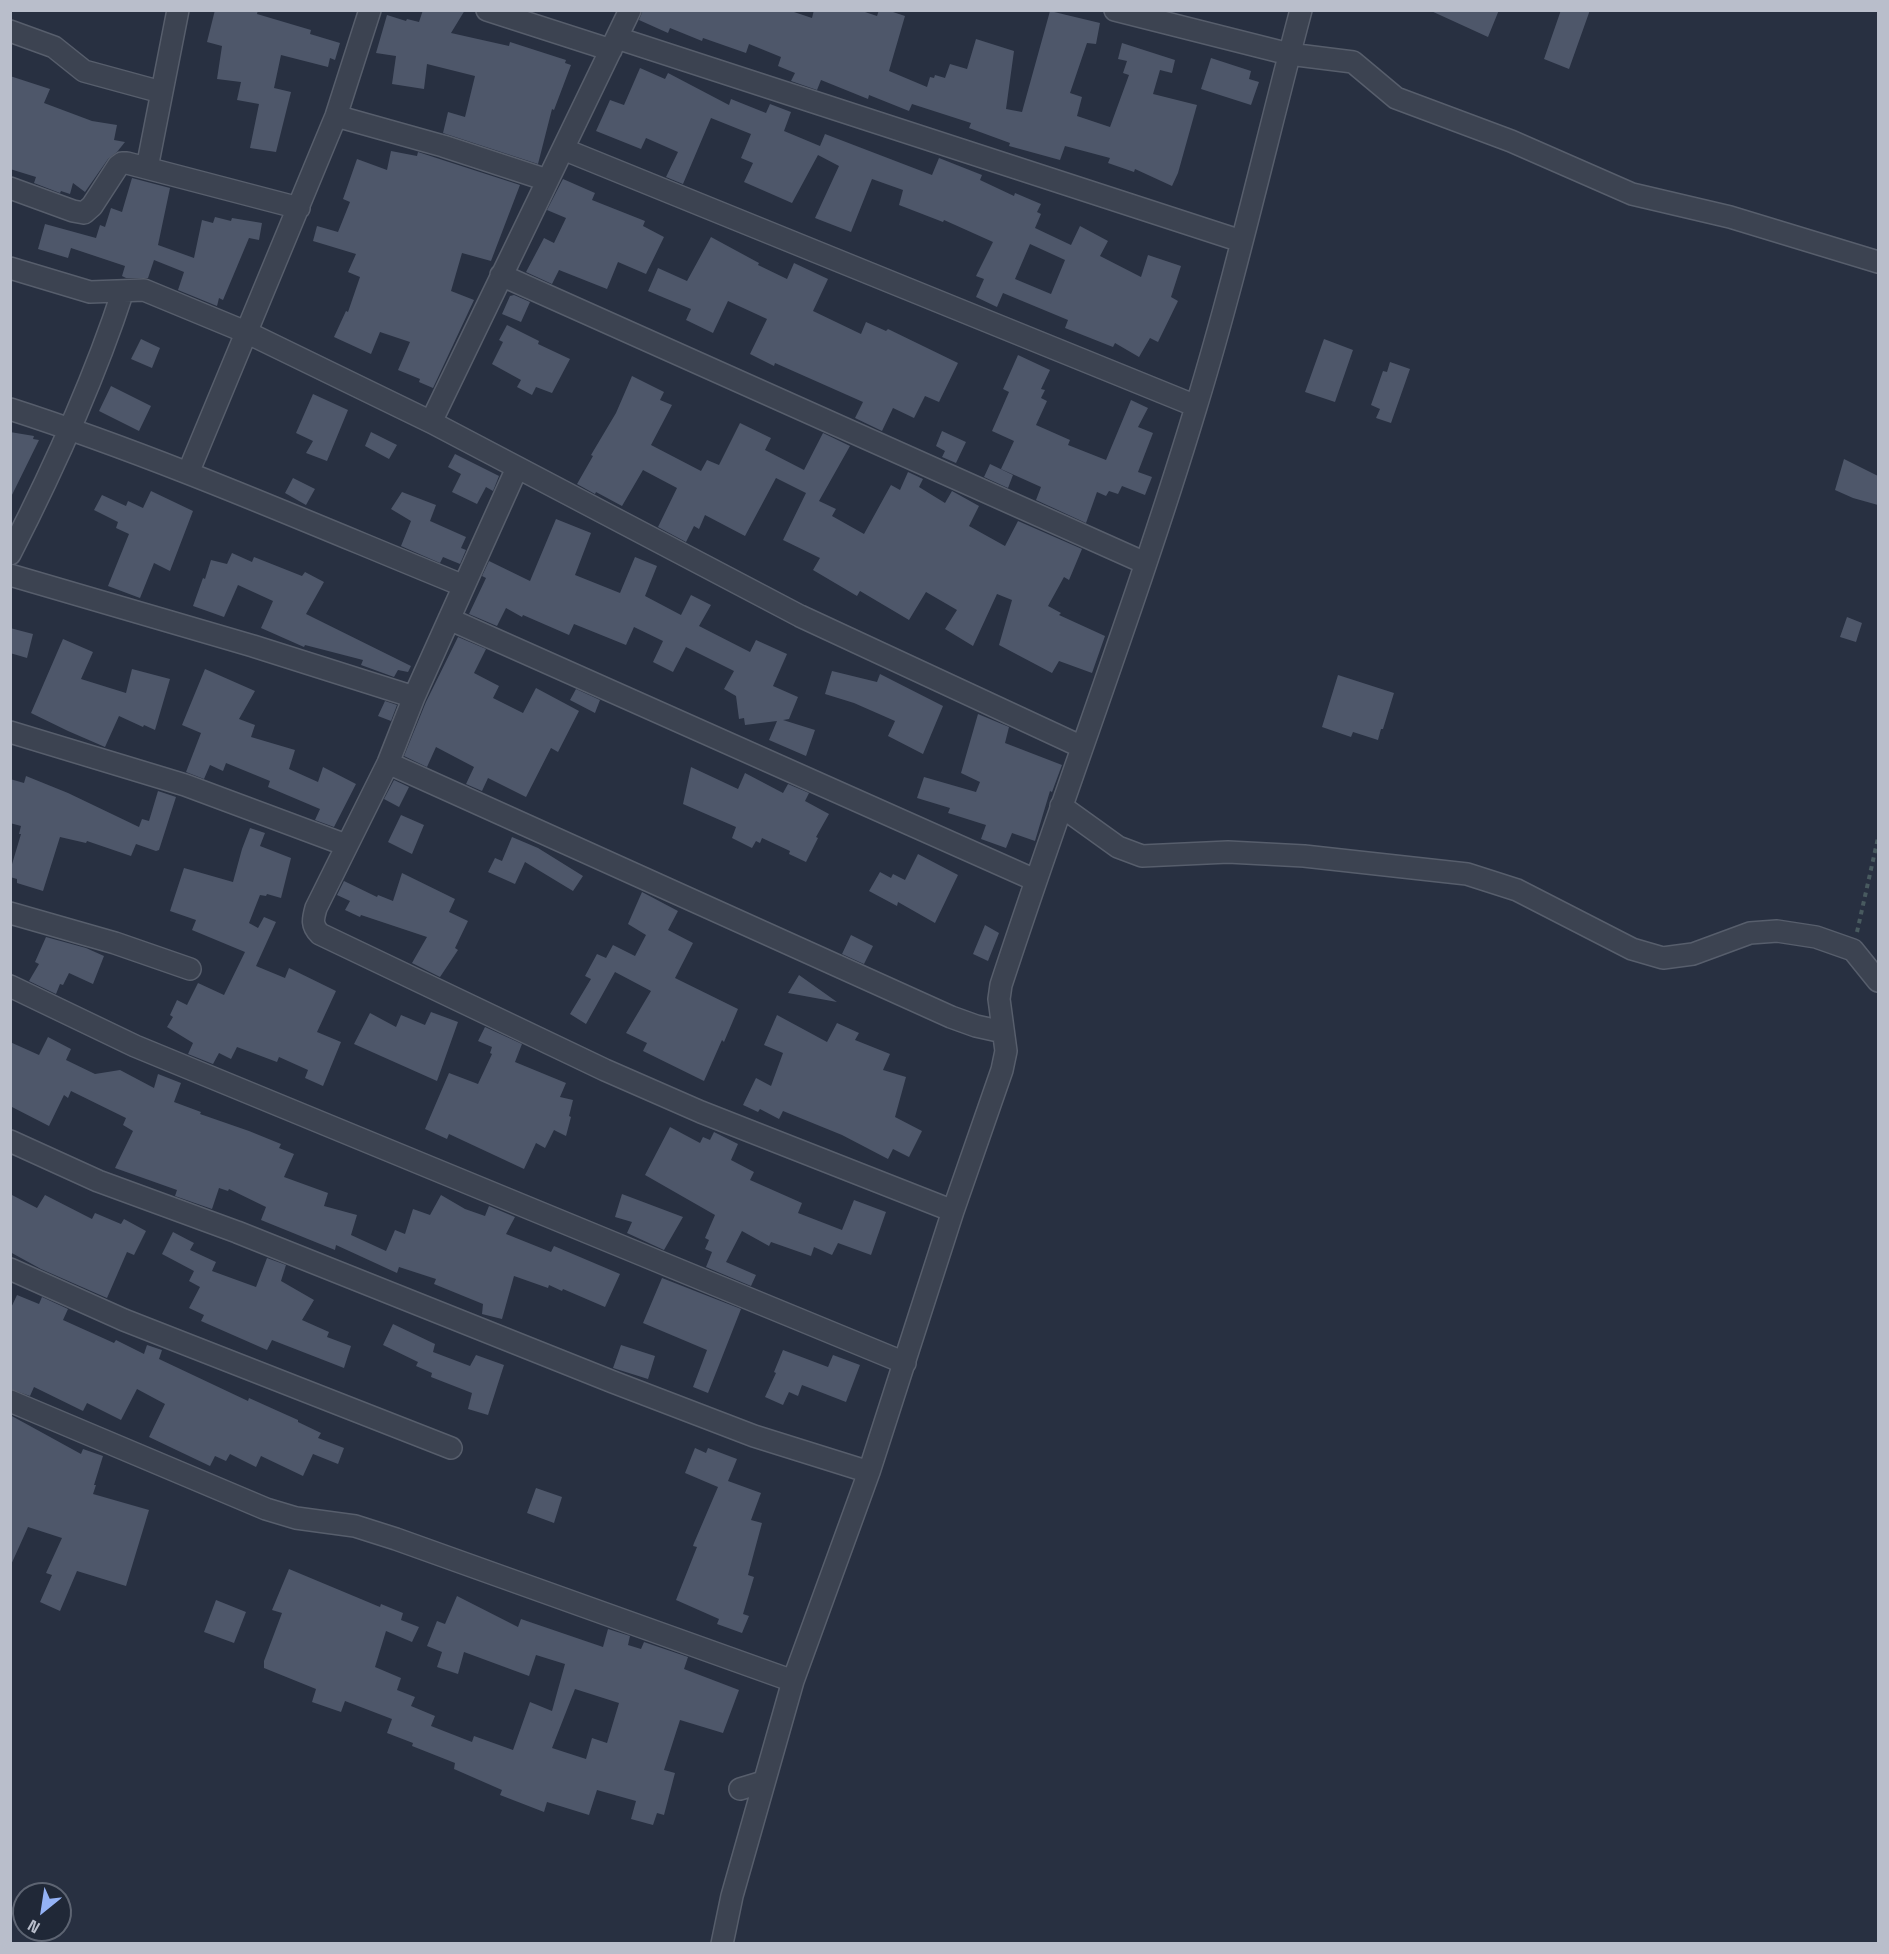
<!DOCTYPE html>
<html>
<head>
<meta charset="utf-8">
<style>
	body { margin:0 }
	#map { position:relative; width:1889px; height:1954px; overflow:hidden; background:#283041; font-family:"Space Grotesk",sans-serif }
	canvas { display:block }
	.frame { position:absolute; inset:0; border:12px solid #b9becb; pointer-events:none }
	.north { position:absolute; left:12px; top:1882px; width:60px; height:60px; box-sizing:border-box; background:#202837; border:2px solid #5d6472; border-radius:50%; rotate:210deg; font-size:16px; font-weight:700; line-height:24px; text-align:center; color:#b9becb }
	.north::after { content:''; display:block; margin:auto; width:21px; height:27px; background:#94b2f5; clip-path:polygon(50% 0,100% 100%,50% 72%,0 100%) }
</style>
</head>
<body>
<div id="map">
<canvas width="1889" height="1954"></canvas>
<div class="frame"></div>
<div class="north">N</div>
</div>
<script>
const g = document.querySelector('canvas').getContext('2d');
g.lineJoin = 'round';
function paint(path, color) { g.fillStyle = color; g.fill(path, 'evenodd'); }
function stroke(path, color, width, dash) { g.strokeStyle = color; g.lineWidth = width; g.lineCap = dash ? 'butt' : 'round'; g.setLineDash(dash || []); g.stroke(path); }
paint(new Path2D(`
	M215,10H258L257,14L311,30L310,34L340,43L335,60L330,58L328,67L281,55L274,88L291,92L276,152L250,148L259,104L237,100L241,82L217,79L222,46L207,42Z
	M423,10H465L451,33L509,46L510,42L566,60L565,63L571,65L554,110L552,109L538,164L443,133L448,112L465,117L475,76L427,64L424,89L392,84L396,56L376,53L387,15L406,21L407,19L419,22Z
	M643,10H788L812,18L814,10H859L877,16L879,10H887L905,16L889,71L927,87L930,77L934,78L935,75L945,78L950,64L967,69L976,39L1014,51L1006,109L1022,112L1050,11L1100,23L1096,44L1087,43L1070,93L1082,97L1077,116L1110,127L1129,75L1123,73L1127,61L1118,59L1122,43L1175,60L1172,73L1160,70L1153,94L1197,105L1178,173L1172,186L1135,169L1134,172L1108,163L1110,158L1065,146L1060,160L1009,146L1010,143L969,128L971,123L912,104L909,111L869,95L868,99L821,80L817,90L791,81L795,73L778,66L781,57L749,44L746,53L703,38L702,41L670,28L668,33L639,20Z
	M1429,10H1499L1488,37Z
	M1561,10H1590L1569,69L1544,59Z
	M1211,58L1251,71L1249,79L1259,82L1251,105L1201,89Z
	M640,68L665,79L668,73L729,105L731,99L766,113L770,104L791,112L784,131L820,146L825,134L932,175L939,158L982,175L980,180L1014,196L1015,193L1041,204L1037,212L1041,214L1035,228L1071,245L1080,226L1108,241L1100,256L1141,277L1148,255L1181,266L1171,297L1178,301L1158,342L1150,338L1139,357L1115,343L1113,347L1065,328L1068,320L1003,293L997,307L976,297L984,279L976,276L993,242L944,220L943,222L899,205L903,190L872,179L851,232L815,218L839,166L818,155L792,203L744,182L753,163L741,158L751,134L711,118L683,184L666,177L678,152L646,138L641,149L596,131L610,100L624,105ZM1030,244L1065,260L1051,294L1015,279Z
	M10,76L50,89L44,103L92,121L117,125L114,140L125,142L117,152L108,159L85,192L73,183L70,194L61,191L60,193L34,183L36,177L10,169Z
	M391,151L417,156L418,152L520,185L491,261L462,253L451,291L474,300L433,388L419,382L420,379L398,370L410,342L380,332L371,354L334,337L346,311L348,312L360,277L348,272L356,254L313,241L317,226L338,232L350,202L343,199L357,159L387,170Z
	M132,178L170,188L158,245L194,258L202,220L213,223L215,217L231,221L232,218L262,223L259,240L249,238L223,300L219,298L217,306L178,290L184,272L154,260L148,278H126L122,276L125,266L71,248L68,258L38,249L45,224L96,238L100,225L105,227L111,208L122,212Z
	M563,179L595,193L592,200L645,221L643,226L664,237L646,274L618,262L607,289L559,270L552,284L526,272L544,238L554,243L566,218L547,210Z
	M711,237L759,263L758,265L787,279L794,263L828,279L813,311L861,334L866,322L886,331L888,329L958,363L939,402L925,396L914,418L893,408L882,431L855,418L863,402L775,363L774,366L750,354L767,319L728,301L713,333L686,320L691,309L648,291L658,268L687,281Z
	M514,295L530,302L521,322L502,314L510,296Z
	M507,325L539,341L538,344L570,359L552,393L536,387L532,395L517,387L521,380L492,364L503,342L499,340Z
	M141,339L160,348L152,368L131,359Z
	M1324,339L1353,350L1335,402L1305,392Z
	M1018,355L1050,370L1041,389L1045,390L1041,398L1047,401L1036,425L1070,440L1068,445L1106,460L1131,400L1148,408L1138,427L1153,433L1138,472L1152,477L1145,495L1122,486L1118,494L1109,491L1106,496L1097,492L1086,523L1036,500L1041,487L1001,469L1014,441L992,431L1009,392L1003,389Z
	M1390,362L1410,369L1391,423L1376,418L1380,409L1371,405L1383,371L1387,372Z
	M632,376L664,392L660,400L672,405L651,445L701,471L707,460L719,465L740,423L771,438L765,450L804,470L823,433L850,446L819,501L836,509L832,516L864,534L891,485L900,490L908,472L923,479L919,487L945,503L952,491L979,506L969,526L1005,546L1018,521L1082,549L1069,580L1064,577L1048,606L1061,613L1059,615L1105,636L1092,673L1059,661L1052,673L999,645L1012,600L997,594L973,646L945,629L957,610L926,592L909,620L860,591L857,596L813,570L820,558L783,540L806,493L776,478L745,536L705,515L699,529L694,526L686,542L658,527L677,488L643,470L622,506L596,492L595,494L577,484L593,456L591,455L616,413Z
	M111,386L151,406L139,431L99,411Z
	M313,394L348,410L327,461L306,453L313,441L296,433Z
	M942,431L966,442L956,463L942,457L945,451L936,446Z
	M10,432L34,436L33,439L39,440L10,499Z
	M371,432L397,445L389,459L365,446Z
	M455,454L499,476L493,491L486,487L477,504L452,492L461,474L448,467Z
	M1844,459L1878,476V505L1853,498L1835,490Z
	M990,464L1013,475L1008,488L984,477Z
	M293,478L315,489L306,505L285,493Z
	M151,491L193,511L170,571L154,563L140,598L108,586L129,534L116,528L118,522L94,510L102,495L126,506L128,501L143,508Z
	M402,492L436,505L430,521L466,537L461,548L466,550L460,564L443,557L440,563L401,546L411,521L391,509Z
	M556,519L591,533L575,575L620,593L635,557L657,566L645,596L681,615L691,595L711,605L699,626L750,652L756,640L787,654L773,686L798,697L789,719L783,720L815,730L806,756L769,740L777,721L745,725L744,718L739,719L736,696L724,689L734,671L686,647L673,672L653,662L663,641L634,627L626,645L574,624L569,635L523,615L522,617L506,608L497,626L469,614L486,578L482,576L489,561L530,581Z
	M232,553L252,562L254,557L302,576L305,572L324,582L306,614L411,666L408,672L398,670L394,677L361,665L363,660L305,645L304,647L261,628L273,601L238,585L224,617L193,606L203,578L205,579L211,560L227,564Z
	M1847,617L1862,623L1856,642L1840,637Z
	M10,628L33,634L27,658L10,653Z
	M458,637L486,649L474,673L499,686L493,698L523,713L536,688L579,711L558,752L551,748L526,797L488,778L482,791L466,784L474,767L436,747L427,767L404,756L426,702Z
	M63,639L93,652L81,679L126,693L132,669L170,679L155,730L144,725L143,727L119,716L105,747L68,731L31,713Z
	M205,669L255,691L239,719L255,725L251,737L295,750L289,769L318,782L323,767L356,784L334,827L315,820L320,809L268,787L270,781L226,763L223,771L210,765L204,779L186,772L201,733L182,725Z
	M832,671L877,682L880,674L943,706L923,754L888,736L895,721L854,703L825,694Z
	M1338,675L1394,693L1383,729H1381L1378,740L1353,732L1351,737L1322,727Z
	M576,689L600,700L595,713L570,700Z
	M385,701L397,705L391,721L378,716Z
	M978,714L1009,727L1005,743L1062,765L1052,792L1050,791L1035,841L1012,833L1006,848L981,839L986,825L948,813L950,808L917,798L924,777L976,792L980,782L961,773Z
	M691,767L738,789L745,773L783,793L788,784L809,793L805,801L829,814L816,837L818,838L806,862L789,854L790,851L762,838L760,843L756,841L752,848L732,838L736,827L683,804Z
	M26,776L68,793L139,827L142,819L149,821L158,791L176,797L159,850L156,851L136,844L131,856L87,841L86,843L60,837L43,891L17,883V879L10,877V871L21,834H19L21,826L10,823V779L24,783Z
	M394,780L409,787L399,807L384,799Z
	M401,815L424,825L412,854L388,842Z
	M250,828L265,833L260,846L291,858L281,898L267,894L266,896L260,895L249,923L258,928L264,917L276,922L256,966L285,978L289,968L336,991L317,1032L341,1042L323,1086L305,1078L308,1070L279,1057L277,1062L237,1047L231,1059L219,1053L213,1064L188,1054L193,1043L167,1027L173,1017L170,1015L177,1000L187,1005L198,983L224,995L245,952L192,930L196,920L170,911L184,868L233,882L242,849Z
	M512,837L538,848L583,876L573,891L525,862L515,884L488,872L495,858L502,861Z
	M918,854L958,875L935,923L898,902L897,906L869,891L880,872L891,878L893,874L905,880Z
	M402,873L455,899L449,912L468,921L455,948L458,950L440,977L412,963L427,937L361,915L360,917L345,910L350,901L337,895L344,881L377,897L378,895L393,901Z
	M642,892L678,911L668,930L693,943L675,978L738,1009L724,1042L722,1040L704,1081L643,1051L647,1043L626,1033L651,991L615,972L586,1024L570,1014L591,979L585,976L597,954L606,958L613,945L635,956L646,935L628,924Z
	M985,925L999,933L988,961L973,954Z
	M851,935L873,946L864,964L842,954Z
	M46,937L86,948L104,956L93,984L69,973L63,985L60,984L56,994L29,981L39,964L35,962Z
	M799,975L837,1002L788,993Z
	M431,1012L458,1022L437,1081L354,1044L370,1013L396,1027L401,1015L425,1025Z
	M777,1015L827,1042L837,1023L859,1033L855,1040L890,1054L883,1070L906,1077L895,1117L922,1131L909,1157L893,1149L888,1159L842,1135L783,1111L779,1119L760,1109L758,1112L743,1105L756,1078L771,1086L783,1053L764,1045Z
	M485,1027L522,1044L515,1062L566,1083L560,1097L573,1100L569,1116L571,1117L566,1136L554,1130L545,1148L536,1143L524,1169L449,1134L447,1139L425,1129L449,1073L478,1084L492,1054L490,1053L492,1047L478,1041Z
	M48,1037L71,1049L66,1060L95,1074L120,1070L154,1088L158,1074L181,1083L174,1102L201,1112L200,1114L249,1131L281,1144L279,1148L294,1154L284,1177L328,1193L324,1206L357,1215L351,1235L386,1251L395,1230L405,1234L413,1209L430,1215L441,1195L465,1209L485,1216L489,1206L515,1217L506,1234L551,1252L554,1246L620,1274L605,1307L563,1289L562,1291L549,1285L548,1288L514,1276L502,1319L482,1314L483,1304L434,1284L436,1279L399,1267L397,1273L336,1245L335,1250L261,1220L266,1207L229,1189L228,1191L219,1188L212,1209L175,1196L177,1190L115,1168L133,1131L123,1125L126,1118L71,1091L68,1098L64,1095L49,1126L10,1106V1042L39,1055Z
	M670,1127L700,1143L703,1137L710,1140L714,1132L738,1144L731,1160L754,1172L750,1180L802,1203L798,1213L842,1230L854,1200L886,1212L871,1255L838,1243L832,1255L814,1247L811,1256L771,1242L769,1246L742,1231L726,1262L756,1275L751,1286L706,1267L712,1252L705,1249L709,1240L705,1238L715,1215L645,1175Z
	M10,1194L37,1208L45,1195L92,1219L95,1213L121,1224L124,1219L146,1231L134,1255L127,1252L107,1298L41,1269L10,1252Z
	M622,1194L683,1217L664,1250L627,1233L632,1222L615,1217Z
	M173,1232L194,1243L190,1250L216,1262L212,1271L256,1287L267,1258L286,1265L281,1281L314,1300L302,1320L329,1332L327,1337L351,1346L344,1368L272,1340L267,1350L201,1321L204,1315L189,1308L200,1287L189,1281L194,1271L162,1254Z
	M662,1278L741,1309L708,1393L693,1387L707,1350L643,1323Z
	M17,1295L39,1304L42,1297L68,1309L63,1320L114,1343L116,1340L144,1354L147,1345L162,1350L159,1359L248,1401L249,1398L298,1420V1422L321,1433L318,1438L344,1448L338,1464L313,1454L303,1476L261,1456L256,1467L230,1454L226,1461L215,1456L210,1466L149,1437L165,1404L137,1389L121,1420L87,1403L83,1411L34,1387L30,1396L10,1389V1310Z
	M393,1324L435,1344L433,1352L470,1366L476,1355L504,1365L488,1415L468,1409L472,1393L431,1377L432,1373L416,1366L418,1362L383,1345Z
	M621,1345L655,1356L648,1379L613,1368Z
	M783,1350L828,1367L833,1355L860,1365L846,1402L802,1385L798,1396L789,1392L783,1405L765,1397L776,1373L774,1372Z
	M10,1415L81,1454L83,1449L103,1456L94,1485H96L93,1494L149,1510L126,1586L77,1571L60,1611L40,1602L52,1575L46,1573L62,1538L28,1527L10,1567Z
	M695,1448L706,1453L708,1448L737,1459L728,1481L761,1493L751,1520L762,1523L748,1575L754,1577L743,1614L749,1616L742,1633L717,1624L719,1619L676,1600L697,1547L693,1546L694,1543L718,1487L685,1473Z
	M536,1488L562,1497L554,1523L527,1513Z
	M289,1569L380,1607L381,1604L403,1613L401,1620L419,1627L412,1642L386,1631L375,1667L401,1678L397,1690L415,1697L411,1706L435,1716L431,1726L472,1742L474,1736L513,1750L530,1702L552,1711L565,1664L536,1655L529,1676L464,1652L458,1674L437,1667L442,1652L427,1646L437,1621L445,1624L457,1596L518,1627L521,1619L603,1647L608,1629L630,1636L628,1645L641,1649L644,1642L688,1657L684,1669L739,1690L723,1733L680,1720L664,1770L675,1773L664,1815L657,1813L653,1825L631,1819L636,1801L597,1790L589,1815L547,1802L544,1812L500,1795L502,1790L454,1769L455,1763L412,1746L413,1743L387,1733L392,1719L345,1701L341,1712L312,1702L316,1689L264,1668V1661L282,1613L272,1610ZM575,1689L619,1703L607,1743L592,1738L586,1759L552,1748Z
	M216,1600L246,1612L234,1643L204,1632Z`), '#4e576a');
const street = new Path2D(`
	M487,10L611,50
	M1115,10L1289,54L1353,62L1396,98L1511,141L1632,194L1730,217L1878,262
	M10,31L54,47L84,71L161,92
	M617,38L1241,241
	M336,116L443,146L547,180
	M563,149L1196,406
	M147,168L178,10
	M10,188L73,211L84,213L92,206L118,166L122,163H127L299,208
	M10,268L90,292L144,290L248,333L431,422L800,616L1082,747
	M501,275L1145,563
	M10,409C165,459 314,525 464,586
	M431,422L630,10
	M517,468L414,697L388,763L316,908C313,919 311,925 320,934L605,1070L701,1112L953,1211
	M188,473L336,116L370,10
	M10,554C53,470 94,380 123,291
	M10,575L253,646L414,697
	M449,619L1035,880
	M10,732L185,785L346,845
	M388,763L951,1017L976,1026L1003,1032
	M1061,806L1118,847L1142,856L1228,852L1304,856L1467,874L1517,890L1632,949L1663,958L1693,954L1750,933L1777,931L1816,937L1853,950L1878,981
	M10,913L115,943L190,969
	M10,986L135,1046L905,1363
	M10,1141L98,1181L237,1232L613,1382L754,1436L869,1472
	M10,1269L124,1320L451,1448
	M10,1401L266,1509L296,1518L355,1526L396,1539L793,1681
	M740,1789L763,1782
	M722,1944L732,1896L793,1681L869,1472L953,1211L1002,1070L1006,1051L999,999L1001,985C1064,792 1137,602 1196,407C1236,276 1266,142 1301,10`);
stroke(street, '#575e6c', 24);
stroke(new Path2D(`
	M1857,932L1878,838`), '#485a5f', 4, [4.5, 4.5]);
stroke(street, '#3c4351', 21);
</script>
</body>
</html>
